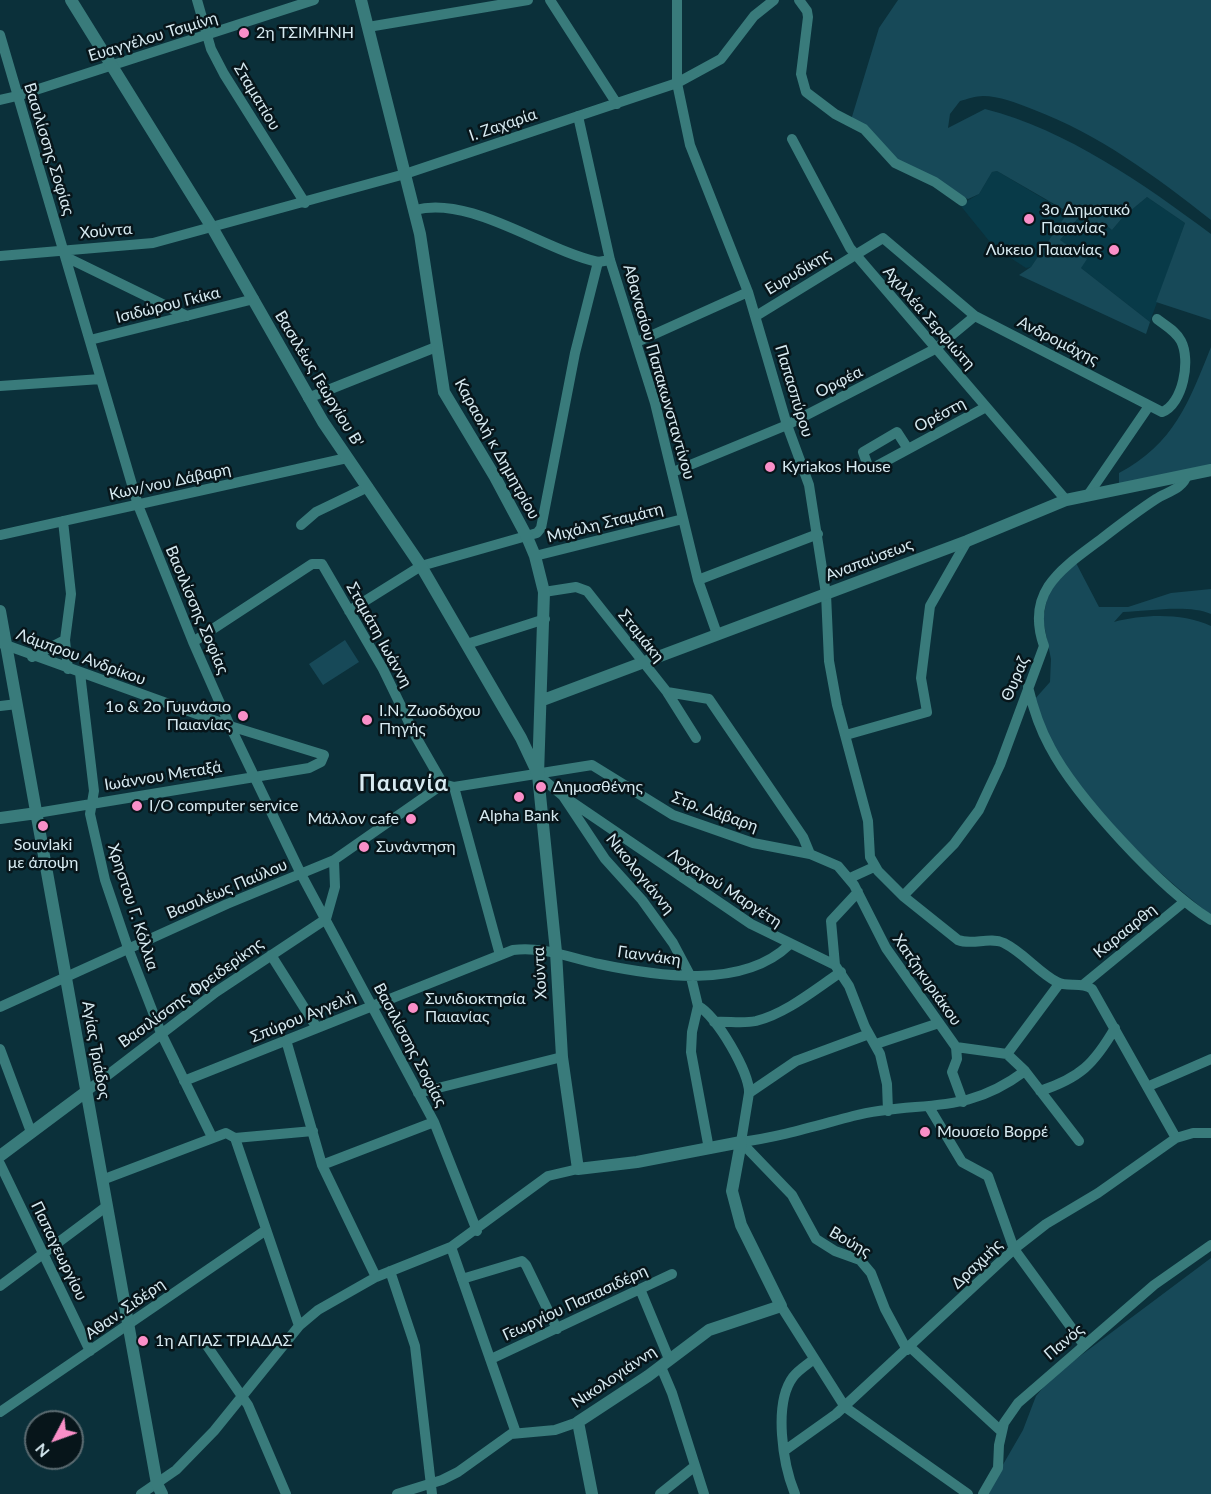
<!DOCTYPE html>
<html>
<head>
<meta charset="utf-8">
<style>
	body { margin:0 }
	#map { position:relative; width:1211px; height:1494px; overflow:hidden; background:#0b303a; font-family:Lato,sans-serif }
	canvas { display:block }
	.north { position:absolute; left:24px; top:1410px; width:60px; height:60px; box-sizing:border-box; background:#07151a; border:2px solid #5a6a70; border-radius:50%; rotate:229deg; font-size:16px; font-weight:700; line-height:24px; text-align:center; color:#d7eaf1 }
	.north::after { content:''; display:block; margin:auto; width:21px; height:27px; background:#fa8fc8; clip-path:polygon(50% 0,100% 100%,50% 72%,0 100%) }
</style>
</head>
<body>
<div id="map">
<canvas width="1211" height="1494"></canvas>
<div class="north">N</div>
</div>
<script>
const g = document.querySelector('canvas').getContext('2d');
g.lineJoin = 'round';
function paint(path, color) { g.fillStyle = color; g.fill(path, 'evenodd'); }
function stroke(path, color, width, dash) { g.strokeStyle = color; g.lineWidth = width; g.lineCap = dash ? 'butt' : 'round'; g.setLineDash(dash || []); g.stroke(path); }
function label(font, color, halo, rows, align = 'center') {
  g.font = font + ' Lato,sans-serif'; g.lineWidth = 5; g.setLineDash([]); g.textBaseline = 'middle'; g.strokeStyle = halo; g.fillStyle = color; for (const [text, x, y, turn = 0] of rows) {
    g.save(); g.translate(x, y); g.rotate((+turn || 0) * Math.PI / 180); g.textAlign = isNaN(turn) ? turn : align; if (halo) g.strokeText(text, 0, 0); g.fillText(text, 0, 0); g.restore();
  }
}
paint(new Path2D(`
	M997,171L1068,213L1031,267L1026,268L994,247L960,205L979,194L992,172Z
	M1147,197L1185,223L1150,322L1081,268L1060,240L1079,217L1096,228L1102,222L1112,230L1123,217Z`), '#083a48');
paint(new Path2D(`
	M898,0H1211V220C1155,176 1099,134 1032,109C1017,103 999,96 983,96C976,96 967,99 960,101L950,114L948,128L985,109C1067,130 1144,184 1211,234V320L1156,302L1185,223L1147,197L1123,217L1112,230L1102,222L1096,228L1079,217L1060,240L1087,259L1081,268L1150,322L1146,334L1019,275L1031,267L1068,212L997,171L992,172L979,194L968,199L903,167L851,120L879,28Z
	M1211,347V466L1119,485V473C1174,444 1189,402 1211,347Z
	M1075,561L1099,607H1128L1171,593L1211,589V614C1190,604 1147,611 1123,612L1114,622C1144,614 1183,613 1211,626V915C1152,869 1093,812 1053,747C1045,733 1040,715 1034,700L1050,682L1051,659L1043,620L1048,593Z
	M345,640L359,662L323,685L309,664Z
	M1211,1258V1494H986L1023,1430L1036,1396L1052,1377Z`), '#174958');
stroke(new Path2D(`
	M197,0L211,49L224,74L305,203
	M550,0L617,104
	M677,0V83L690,145L748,292L787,425L809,485L826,594L829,661L837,705L868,821L870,857L878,871L903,896L958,940C973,946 989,936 1004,943C1024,953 1038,972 1057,982C1068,988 1081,981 1092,989L1176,1138
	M799,0L807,11L808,17L801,74L806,92L835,114L864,129L895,163L935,182L962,201
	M368,27L528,0
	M0,35L138,505L193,642L230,726L301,874L434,1122L477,1231
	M0,100L17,96L314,0
	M578,116L610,260L655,403L698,580L717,634
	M792,139L850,248L1066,500
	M415,210C471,195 543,250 598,262
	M0,256L153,243L405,174L677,83L721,59L754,16L774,0
	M66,257L187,316
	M756,316L883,238L975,316L1162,412C1183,404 1191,360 1181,341C1176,331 1166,326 1157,319
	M90,340L254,299
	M637,342L748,292
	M0,386L101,379
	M308,398L436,347
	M908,449L897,432L863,452L868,466L873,468L986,407
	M673,472L787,425L935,349L975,316
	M1088,495L1149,406
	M63,521L71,594L65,640L68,669
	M301,525L316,512L368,487
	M0,535L347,458
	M535,556L683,519
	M698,580L818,534
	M544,592L576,587L587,591L667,692L696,738
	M349,611L421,566L537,533L541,528L575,353L598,262L610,260
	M193,642L312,564H322L383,669L416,737L443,784
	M3,644L230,726L324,755L321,762L309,768L37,813
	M467,644L545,619
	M32,657L65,640
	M80,673L94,791L90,814L105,880L128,948L161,1033L212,1137
	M1028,687C1033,708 1039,727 1050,747C1076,797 1162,890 1211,920
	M667,692L709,699L803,837L810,854
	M0,706L17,704
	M846,735L927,712L921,678L930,606L967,541
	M538,775L563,796L605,859L642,900L673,943L691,977L698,1006L692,1032L691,1052L709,1149
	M443,784L454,787L592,765L673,815L753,843L810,854L838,866L854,885L886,948L956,1047L1007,1054L1025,1071L1079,1141
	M454,787L500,955
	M563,796L751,924L835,965L849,986L865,1027L880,1054L887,1084L888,1111
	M850,878L874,867
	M903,896L954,844L979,810L1000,765L1044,646C1025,592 1061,569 1100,540C1118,526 1136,512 1156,499C1167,492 1183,489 1187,475
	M271,955L317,1028
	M835,965L831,921L858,892
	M1084,984L1184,902
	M698,1006C716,1015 750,1073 749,1093
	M0,1007L227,904L334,860L443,784
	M714,1022C728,1021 743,1024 756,1021C787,1013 814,990 841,972
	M286,1040L322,1165L376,1277
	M876,1044L939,1023
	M956,1047L957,1059L952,1072L963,1102
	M0,1049L31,1132
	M1007,1054L1059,984
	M184,1081L513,950C543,946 570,958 599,964C656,976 742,990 789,945
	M1149,1086L1211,1059
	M87,1091L216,992L326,919L335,887L334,860
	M1040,1091C1080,1078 1094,1064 1115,1028
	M418,1093L562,1057
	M929,1107L962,1162L988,1176L1014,1249L1084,1345
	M235,1138L299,1326
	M741,1142C780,1137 815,1126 853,1116C920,1099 962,1118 1025,1071
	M741,1142L792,1195L816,1239L835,1251L860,1260L871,1273L885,1309L907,1350
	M741,1142L749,1093L796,1061L869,1034
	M0,1164L90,1351
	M322,1165L434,1122
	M102,1180L226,1133L235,1138L313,1131
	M451,1247L516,1433
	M390,1271L415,1346L432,1494
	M462,1279L522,1261L526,1265L557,1329
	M0,1286L107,1206
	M640,1289L669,1359
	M781,1306L845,1407L968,1494
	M205,1343L248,1405L286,1494
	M910,1347L1001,1431
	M491,1359L672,1274
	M661,1367L672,1393L704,1494
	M0,1412L266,1230
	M784,1451L836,1414L1014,1249L1046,1224L1098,1193L1176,1138L1193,1133H1211
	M141,1494L176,1470L214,1431L299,1326L318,1310L376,1277L451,1247L548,1176L578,1169
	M397,1494L442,1480L458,1472L511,1434L555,1430L578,1422
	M660,1494L695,1466
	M795,1494C783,1465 773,1404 793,1377C798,1370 808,1364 814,1359
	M983,1494L998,1468L999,1445L1004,1423L1018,1403L1154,1285L1211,1245`), '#397b7b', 10);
stroke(new Path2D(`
	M71,0L213,229L323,422L421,566L521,738L538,774
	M361,0L420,234L444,392L495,477L527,537L535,556L544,592L538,775L556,952L562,1057L578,1169L637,1162L741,1142L732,1191L741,1225L781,1306L709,1330L648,1376L578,1422L592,1494
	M0,611L157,1484L162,1494
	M543,700L967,541L1066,500L1211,470
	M0,818L37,813
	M0,1156L87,1091`), '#397b7b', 12);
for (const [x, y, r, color] of [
	[244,33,6,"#fa8fc8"],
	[1029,219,6,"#fa8fc8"],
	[1114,250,6,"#fa8fc8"],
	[770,467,6,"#fa8fc8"],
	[243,716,6,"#fa8fc8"],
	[367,720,6,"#fa8fc8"],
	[541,787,6,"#fa8fc8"],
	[519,797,6,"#fa8fc8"],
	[137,806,6,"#fa8fc8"],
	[411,819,6,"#fa8fc8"],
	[43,826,6,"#fa8fc8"],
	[364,847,6,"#fa8fc8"],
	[413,1008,6,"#fa8fc8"],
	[925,1132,6,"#fa8fc8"],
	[143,1341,6,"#fa8fc8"]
]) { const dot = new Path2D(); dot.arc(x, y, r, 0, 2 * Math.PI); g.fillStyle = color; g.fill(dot); stroke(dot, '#07151a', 2); }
label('16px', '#d7eaf1', '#07151a', [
	["2η ΤΣΙΜΗΝΗ",256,33],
	["3ο Δημοτικό",1041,210],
	["Παιανίας",1041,228],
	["Λύκειο Παιανίας",1102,250,"right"],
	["Kyriakos House",782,467],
	["1ο & 2ο Γυμνάσιο",231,707,"right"],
	["Παιανίας",231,725,"right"],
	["Ι.Ν. Ζωοδόχου",379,711],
	["Πηγής",379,729],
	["Δημοσθένης",553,787],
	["I/O computer service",149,806],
	["Alpha Bank",519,816,"center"],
	["Μάλλον cafe",399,819,"right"],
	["Souvlaki",43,845,"center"],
	["με άποψη",43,863,"center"],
	["Συνάντηση",376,847],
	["Συνιδιοκτησία",425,999],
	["Παιανίας",425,1017],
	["Μουσείο Βορρέ",937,1132],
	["1η ΑΓΙΑΣ ΤΡΙΑΔΑΣ",155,1341]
], 'left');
label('16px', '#d7eaf1', '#07151a', [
	["Ευαγγέλου Τσιμίνη",153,37,-17],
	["Σταματίου",257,97,59],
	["Ι. Ζαχαρία",503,125,-19],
	["Βασιλίσσης Σοφίας",49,149,73],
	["Χούντα",106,231,-5],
	["Ευρυδίκης",798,272,-31],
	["Ισιδώρου Γκίκα",168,305,-14],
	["Αχιλλέα Σερφιώτη",929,318,49],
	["Ανδρομάχης",1058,341,27],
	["Αθανασίου Παπακωνσταντίνου",659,372,74],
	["Βασιλέως Γεωργίου Β'",319,379,59],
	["Ορφέα",839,382,-27],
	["Παπασπύρου",794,391,73],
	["Ορέστη",940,415,-28],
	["Καραολή κ Δημητρίου",497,449,61],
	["Κων/νου Δάβαρη",170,482,-12],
	["Μιχάλη Σταμάτη",605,523,-14],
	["Αναπαύσεως",869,560,-21],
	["Βασιλίσσης Σοφίας",197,610,67],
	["Σταμάτη Ιωάννη",379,635,61],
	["Σταμάκη",641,636,51],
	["Λάμπρου Ανδρίκου",81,657,20],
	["Θυραζ",1015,679,-67],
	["Ιωάννου Μεταξά",163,776,-9],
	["Στρ. Δάβαρη",715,812,20],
	["Νικολογιάννη",640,874,51],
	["Λοχαγού Μαργέτη",725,888,33],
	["Βασιλέως Παύλου",227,889,-23],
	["Χρηστου Γ. Κόλλια",133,907,72],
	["Καρααρθη",1125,931,-39],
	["Γιαννάκη",649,956,8],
	["Χούντα",540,973,-93],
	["Χατζηκυριάκου",927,980,55],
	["Βασιλίσσης Φρειδερίκης",191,993,-36],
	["Σπύρου Αγγελή",303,1017,-22],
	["Βασιλίσσης Σοφίας",410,1045,62],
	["Αγίας Τριάδος",96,1050,80],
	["Βούης",850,1242,30],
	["Παπαγεωργίου",59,1251,64],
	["Δραχμής",977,1264,-44],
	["Γεωργίου Παπασιδέρη",575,1303,-25],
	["Αθαν. Σιδέρη",125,1309,-35],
	["Πανός",1064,1342,-40],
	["Νικολογιάννη",614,1377,-34]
]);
g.letterSpacing = '1.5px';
label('bold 22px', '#d7eaf1', '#07151a', [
	["Παιανία",404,784]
]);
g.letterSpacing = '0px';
</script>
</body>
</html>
